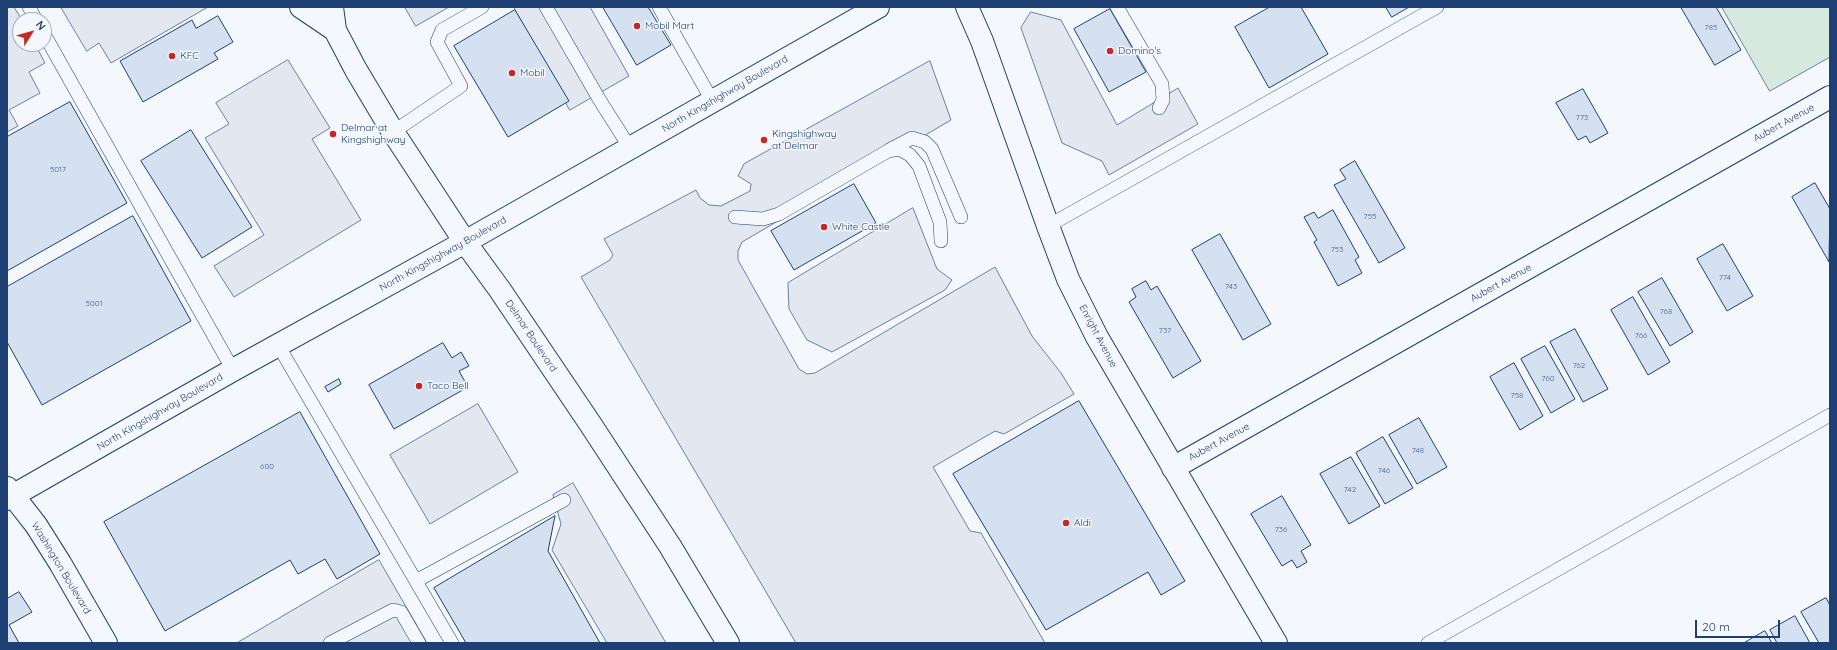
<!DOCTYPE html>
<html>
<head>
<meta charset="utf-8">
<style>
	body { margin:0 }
	#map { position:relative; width:1837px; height:650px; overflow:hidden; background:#f4f7fb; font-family:Quicksand,sans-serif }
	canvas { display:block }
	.frame { position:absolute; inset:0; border:8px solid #1d3f73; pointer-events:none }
	.north { position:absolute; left:12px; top:12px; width:40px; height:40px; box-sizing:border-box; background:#f4f7fb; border:1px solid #9eadc5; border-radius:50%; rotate:53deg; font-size:11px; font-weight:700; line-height:16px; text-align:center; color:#1d3f73 }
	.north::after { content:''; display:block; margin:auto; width:14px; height:18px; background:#c62828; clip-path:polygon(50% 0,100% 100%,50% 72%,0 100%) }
	.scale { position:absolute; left:1695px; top:620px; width:85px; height:18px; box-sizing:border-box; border:2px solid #1d3f73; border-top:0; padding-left:5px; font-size:12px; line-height:14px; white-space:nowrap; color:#1d3f73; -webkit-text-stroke:3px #f4f7fb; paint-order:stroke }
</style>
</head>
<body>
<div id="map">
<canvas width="1837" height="650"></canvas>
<div class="frame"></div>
<div class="north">N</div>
<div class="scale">20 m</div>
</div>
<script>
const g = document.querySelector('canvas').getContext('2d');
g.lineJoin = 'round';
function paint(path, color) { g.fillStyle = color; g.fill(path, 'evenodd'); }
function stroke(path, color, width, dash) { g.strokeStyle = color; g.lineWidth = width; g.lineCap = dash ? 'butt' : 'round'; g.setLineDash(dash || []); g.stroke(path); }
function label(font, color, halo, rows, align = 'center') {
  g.font = font + ' Quicksand,sans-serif'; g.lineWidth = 3; g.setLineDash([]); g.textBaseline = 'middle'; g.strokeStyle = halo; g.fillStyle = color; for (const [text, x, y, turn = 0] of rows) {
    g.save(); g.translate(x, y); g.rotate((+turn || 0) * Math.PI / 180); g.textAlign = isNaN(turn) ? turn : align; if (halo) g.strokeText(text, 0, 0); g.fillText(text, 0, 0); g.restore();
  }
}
const green = new Path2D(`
	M1722,7H1830V57L1770,91Z`);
paint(green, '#d7e8df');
stroke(green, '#687fa3', 1);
const parking = new Path2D(`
	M7,7H14L22,20H20V44H35L45,63L29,72L40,93L9,110L18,126L7,132Z
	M61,7H208L111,63L99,43L87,51Z
	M405,7H449L416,26Z
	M514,7H590L629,76L570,110Z
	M1031,12L1061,20L1117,125L1178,88L1198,124L1109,175L1102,161L1062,143L1021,28Z
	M288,60L330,128L312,139L361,220L234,297L214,266L264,235L205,138L229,124L216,103Z
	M930,61L951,120L742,242L738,251V260L799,369L807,374L815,373L995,267L1032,336L1061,373L1074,394L1004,434L995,431L933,467L970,531L981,533L1045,643H796L581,277L610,260L613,255L604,239L696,190L700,198L709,205L721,206L750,191L751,184L738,176L744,164Z
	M913,208L937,269L952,280L945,290L832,352L807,340L789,309L788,283Z
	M478,404L518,472L430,524L390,455Z
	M573,483L666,643H607L552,550L561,524L553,495Z
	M379,560L427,643H237Z`);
paint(parking, '#e3e8f0');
stroke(parking, '#687fa3', 1);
const building = new Path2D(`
	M603,7H648L671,45L637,65Z
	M1270,7H1301L1328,54L1269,88L1235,27Z
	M1386,7H1409L1392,17Z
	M1681,7H1716L1741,50L1715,65Z
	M1110,9L1146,72L1109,92L1074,29Z
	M515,10L569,101L508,137L454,46Z
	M218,16L233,42L214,53L218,59L143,102L120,61L192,20L196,28Z
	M1583,89L1608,133L1590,143L1586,136L1578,140L1556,103Z
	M70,102L127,203L7,271V137Z
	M191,130L252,227L202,258L141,161Z
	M1355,161L1405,248L1379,263L1334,185L1346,179L1340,170Z
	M1815,183L1830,209L1829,262L1792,197Z
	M854,184L876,223L794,270L771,231Z
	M1333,210L1359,257L1355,260L1362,273L1338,286L1314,242L1317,240L1304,217L1314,212L1318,218Z
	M133,216L191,321L42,405L7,342V287Z
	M1220,234L1271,324L1243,340L1192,250Z
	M1723,244L1753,296L1727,311L1697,259Z
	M1662,278L1693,332L1670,346L1638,292Z
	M1146,281L1151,290L1157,286L1201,361L1173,378L1129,302L1136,297L1132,289Z
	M1633,297L1670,362L1648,375L1611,310Z
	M1575,329L1608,389L1583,402L1550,342Z
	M443,343L452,358L461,352L469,366L459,371L468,387L394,429L369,385Z
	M1545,346L1575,399L1551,413L1521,359Z
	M1514,363L1543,416L1520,430L1490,377Z
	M339,379L341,384L328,392L325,387Z
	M1079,401L1185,581L1161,595L1148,572L1046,630L953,474Z
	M300,412L380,554L337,579L325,559L298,574L290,560L165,631L104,522Z
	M1419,418L1447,467L1417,484L1389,435Z
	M1383,437L1413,488L1385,504L1356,453Z
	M1351,457L1380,506L1349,524L1320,474Z
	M1282,496L1311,545L1301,551L1307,562L1297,568L1292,560L1282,566L1251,514Z
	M555,516L548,551L600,643H466L434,588Z
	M19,592L32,612L9,625L19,643H7V599Z
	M1826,598L1830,605V643H1819L1801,612Z
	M1795,616L1810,643H1777L1770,630Z
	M1765,631L1772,643H1744Z`);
paint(building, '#d5e0f0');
stroke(building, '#1d3f73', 1);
const service = new Path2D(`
	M29,7L36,20
	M546,7L599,99L630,148
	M659,7L713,102
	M1117,7L1162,84L1163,100L1159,108
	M44,34L233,370
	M393,132L461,86L437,42L442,30L482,7
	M889,150L912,138L925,142L932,149L961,217
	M735,217L763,219L779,214L888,151L899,149L910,155L919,166L940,222L941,241
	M1048,226L1437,7
	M278,345L452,643
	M416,581L564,500
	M330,643L393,610L401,612L419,643
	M1428,643L1830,415`);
const minor = new Path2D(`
	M967,7L982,41L1048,226L1068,279L1097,337L1276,643
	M1173,468L1830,97
	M7,488L36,525L60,563L106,643`);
const secondary = new Path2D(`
	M301,7L335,30
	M332,7L335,30L356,70L393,132L465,242L500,290L591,425L670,546L728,643`);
const primary = new Path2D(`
	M7,499L233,370L465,242L878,7`);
stroke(service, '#1d3f73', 14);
stroke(minor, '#1d3f73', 24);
stroke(secondary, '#1d3f73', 24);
stroke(primary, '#1d3f73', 24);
stroke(service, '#f4f7fb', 13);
stroke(minor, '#f4f7fb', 22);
stroke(secondary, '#f4f7fb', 22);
stroke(primary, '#f4f7fb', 22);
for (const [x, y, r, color] of [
	[637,26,4,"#c62828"],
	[1110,51,4,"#c62828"],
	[172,56,4,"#c62828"],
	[512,73,4,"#c62828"],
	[333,134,4,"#c62828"],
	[764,140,4,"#c62828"],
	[824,227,4,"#c62828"],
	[419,386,4,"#c62828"],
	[1066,523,4,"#c62828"]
]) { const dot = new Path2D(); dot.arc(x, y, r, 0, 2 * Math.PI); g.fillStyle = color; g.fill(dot); stroke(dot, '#f4f7fb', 1.5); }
label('8px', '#4b6792', null, [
	["785",1711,28],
	["773",1582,118],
	["5017",58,170],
	["755",1370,217],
	["753",1337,250],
	["774",1725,278],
	["743",1231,287],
	["5001",94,304],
	["768",1666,312],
	["737",1165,331],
	["766",1641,336],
	["762",1579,366],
	["760",1548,379],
	["758",1517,396],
	["748",1418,451],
	["600",267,467],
	["746",1384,471],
	["742",1350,490],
	["736",1281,530]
]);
label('10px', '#1d3f73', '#f4f7fb', [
	["Mobil Mart",645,26],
	["Domino's",1118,51],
	["KFC",180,56],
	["Mobil",520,73],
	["Delmar at",341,128],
	["Kingshighway",341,140],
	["Kingshighway",772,134],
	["at Delmar",772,146],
	["White Castle",832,227],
	["Taco Bell",427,386],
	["Aldi",1074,523]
], 'left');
label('10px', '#1d3f73', '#f4f7fb', [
	["North Kingshighway Boulevard",725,94,-30],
	["Aubert Avenue",1784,123,-29],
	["North Kingshighway Boulevard",443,254,-29],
	["Aubert Avenue",1501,283,-29],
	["Delmar Boulevard",531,336,56],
	["Enright Avenue",1098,336,62],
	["North Kingshighway Boulevard",160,412,-30],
	["Aubert Avenue",1219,442,-29],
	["Washington Boulevard",61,568,59]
]);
</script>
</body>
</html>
